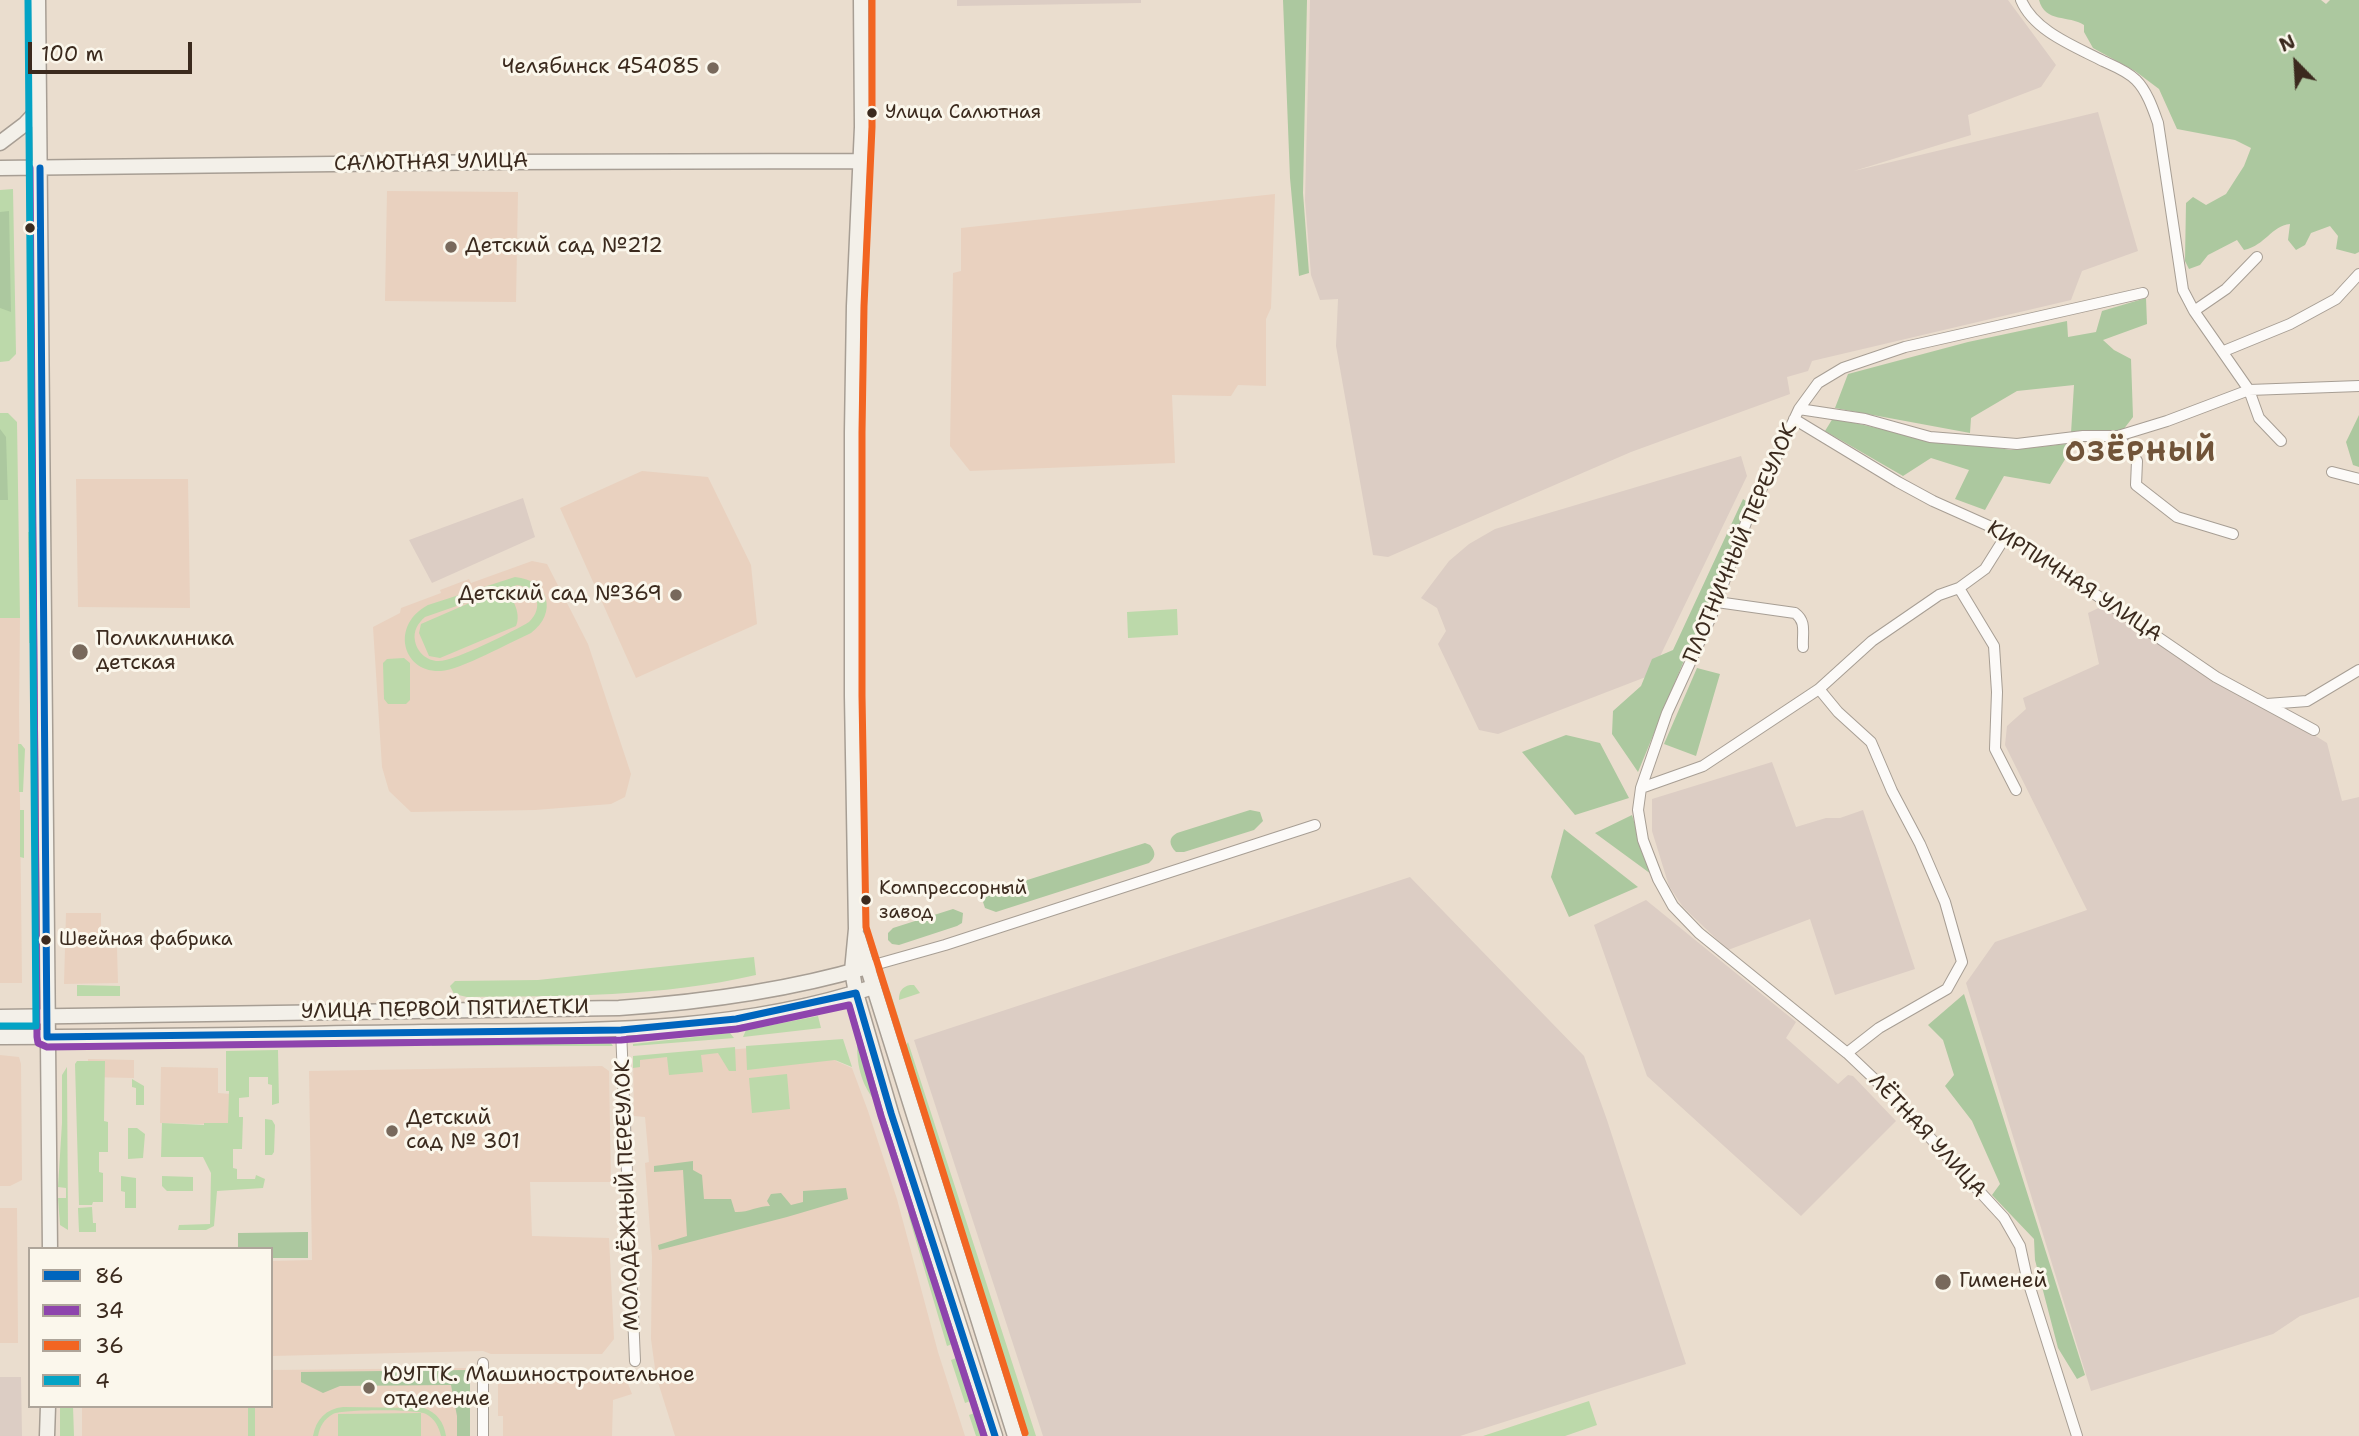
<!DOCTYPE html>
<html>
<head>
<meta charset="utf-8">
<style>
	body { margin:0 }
	#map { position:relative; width:2359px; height:1436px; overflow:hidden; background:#eaddce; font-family:"Shantell Sans",sans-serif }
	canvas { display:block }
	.legend { position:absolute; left:28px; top:1247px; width:245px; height:161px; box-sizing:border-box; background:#fbf7ec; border:2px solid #aea59a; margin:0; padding:9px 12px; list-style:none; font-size:21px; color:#3b2a1e }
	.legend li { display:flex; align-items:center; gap:14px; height:35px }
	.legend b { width:35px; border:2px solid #aea59a }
	.north { position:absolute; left:2261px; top:28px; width:70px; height:70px; -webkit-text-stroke:5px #fbf7ec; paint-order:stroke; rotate:336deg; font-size:19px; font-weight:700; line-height:28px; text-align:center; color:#3b2a1e }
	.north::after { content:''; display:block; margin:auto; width:24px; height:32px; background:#3b2a1e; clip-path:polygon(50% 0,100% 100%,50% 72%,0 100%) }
	.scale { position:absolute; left:28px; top:42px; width:164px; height:32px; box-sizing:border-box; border:4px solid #3b2a1e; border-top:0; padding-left:9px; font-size:21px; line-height:24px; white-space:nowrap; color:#3b2a1e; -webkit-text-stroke:5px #fbf7ec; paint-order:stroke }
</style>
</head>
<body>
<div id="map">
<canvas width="2359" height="1436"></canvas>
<ul class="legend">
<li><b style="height:9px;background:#0065bd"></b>86</li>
<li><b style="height:9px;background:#8e44ad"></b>34</li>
<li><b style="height:9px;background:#f26522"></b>36</li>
<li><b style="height:9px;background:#03a3c5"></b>4</li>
</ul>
<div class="north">N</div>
<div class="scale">100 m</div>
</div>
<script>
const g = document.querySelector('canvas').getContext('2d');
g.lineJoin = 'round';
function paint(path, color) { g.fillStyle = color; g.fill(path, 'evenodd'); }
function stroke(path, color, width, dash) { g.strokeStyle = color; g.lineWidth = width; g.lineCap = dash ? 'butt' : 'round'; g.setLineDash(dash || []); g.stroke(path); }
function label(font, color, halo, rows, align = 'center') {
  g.font = font + ' "Shantell Sans",sans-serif'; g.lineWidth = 6; g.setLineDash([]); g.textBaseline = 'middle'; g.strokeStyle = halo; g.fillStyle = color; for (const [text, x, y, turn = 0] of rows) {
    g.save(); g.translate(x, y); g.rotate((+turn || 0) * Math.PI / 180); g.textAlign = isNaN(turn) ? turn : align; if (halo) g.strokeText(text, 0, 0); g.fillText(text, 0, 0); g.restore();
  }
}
paint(new Path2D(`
	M387,191L518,192L516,302L385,301Z
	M1275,194L1271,308L1266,319V386L1238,385L1231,396L1172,395L1175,463L970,471L950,446L953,273L961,271V228Z
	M642,471L708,477L751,565L757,624L636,678L560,508Z
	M76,479H188L190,608L78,607Z
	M532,561L547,564L588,644L631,774L625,797L611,804L535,810L411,812L389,791L382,767L373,627L400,613L401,608L441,593L440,590L469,579L471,583Z
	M0,618H20L19,712L22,983H0Z
	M66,913H101V948H117L118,983L64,984Z
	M833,1041L836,1061L852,1068L868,1111L897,1199L938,1352L965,1436H675L656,1376L651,1339L652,1257L645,1163L649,1162L645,1117L634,1116L633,1058Z
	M0,1055L19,1057L21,1064L22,1180L10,1186H0Z
	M88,1059L134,1060V1078L88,1077Z
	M602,1066L609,1071L611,1182H530L532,1236L609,1238L614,1339L602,1354H491L483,1351L271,1356V1261L312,1260L309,1071Z
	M161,1067L218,1068V1093L231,1094L230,1125L160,1123Z
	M0,1208H17L18,1343H0Z
	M468,1368L467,1436H82V1406H271V1370Z
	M624,1373L632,1394L613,1400L612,1436H503V1416H498V1375Z`), '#e9d1bf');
paint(new Path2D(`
	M957,0H1141V3L957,6Z
	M1310,0H2008L2056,65L2041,87L1968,115L1971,135L1854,171L2098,112L2138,251L2082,271L2071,300L1812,361L1808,371L1787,377L1790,394L1631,452L1388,557L1373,555L1336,346L1338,299L1320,300L1311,275L1305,200Z
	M1741,456L1747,476L1651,675L1498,734L1479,730L1438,644L1446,631L1437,608L1421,598L1449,561L1469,544L1495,529Z
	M523,498L535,537L432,583L409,540Z
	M2105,605L2327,743L2342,801L2359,797V1297L2300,1316L2273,1334L2091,1391L1966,983L1995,942L2087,910L2005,745L2007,726L2026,709L2023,698L2099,664L2088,613Z
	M1772,762L1796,827L1826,818H1840L1863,810L1915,969L1835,995L1810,919L1728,950L1683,907L1669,886L1652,831V799Z
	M1410,877L1584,1056L1607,1120L1686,1364L1460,1436H1043L914,1040Z
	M1646,900L1796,1022L1786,1038L1838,1084L1848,1075L1853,1076L1896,1121L1801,1216L1647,1076L1594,925Z
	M0,1377H21L22,1436H0Z`), '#dccdc4');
paint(new Path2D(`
	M13,189L16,354L9,361L0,362V190Z
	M0,413H8L17,422L20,618H0Z
	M29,434H33L35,521H30Z
	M28,532H34L35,643H29Z
	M515,577C549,580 558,613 531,633C511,642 460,670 441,671C402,673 390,625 428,605ZM517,585C538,588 544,608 529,622C514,631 453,662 438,661C427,661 417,652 415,641C413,631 418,623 425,617Z
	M497,591C512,590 522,614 516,626L440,658L429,656L419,633L421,624Z
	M1177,609L1178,635L1128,638L1127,612Z
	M404,658L410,663V700L406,704H388L384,699L383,663L387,659Z
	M18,744H21L25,749L23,792H19Z
	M20,810H24V858L20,857Z
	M754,957L756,975C662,997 563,996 467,997L454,994L450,986L455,981L538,980Z
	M77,985L120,986V996H77Z
	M910,985H914L920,993L899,1000C899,991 902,987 910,985Z
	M890,991L902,1029H898L896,1025L887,999Z
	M818,1016L821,1028L743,1037L746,1030Z
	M730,1033L734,1038L633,1046V1044Z
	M608,1039L613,1046H432L433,1043Z
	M843,1039L852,1067L835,1060L747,1070L746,1046Z
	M908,1042L1036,1436H1027L905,1059L903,1051Z
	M857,1043L878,1105C862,1086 857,1068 857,1043Z
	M735,1047L736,1071H729L718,1053L701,1055L703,1072L669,1075L667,1057L640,1060V1067L633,1068V1056Z
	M278,1050L279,1103L272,1105V1085L268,1084V1077H249V1097L239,1098V1117H243L242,1149H233V1168L237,1169V1179H255L256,1175L265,1179L263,1188L217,1191L214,1226L206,1230H178L179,1225L210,1224L211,1173L203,1157H161L162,1123L204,1125V1123H228L229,1091H226V1051Z
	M77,1061H105L104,1121L108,1122V1152H99V1172L103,1173V1202H93L92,1205H79L75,1064Z
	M67,1067L68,1230L60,1225L58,1198H66V1188L58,1187L62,1123V1075Z
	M787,1074L790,1109L752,1113L749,1078Z
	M132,1079L144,1086V1105H136V1088L132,1087Z
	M265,1119L272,1120L275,1125L274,1152L272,1155H265Z
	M128,1128H137L145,1134L143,1158L128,1159Z
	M121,1176L136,1178V1208H125V1192L121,1191Z
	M162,1176L193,1177V1191H167L162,1186Z
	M905,1191L955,1343L947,1346L909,1217Z
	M92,1207L93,1223H96V1232H79L78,1208Z
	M959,1357L973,1400L965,1403L951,1360Z
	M1589,1401L1597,1425L1565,1436H1483Z
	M60,1406H73L74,1436H60Z
	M248,1406H255V1436H248Z
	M343,1407L424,1408C437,1413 444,1422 446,1436H441C439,1427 435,1419 426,1414C416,1409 343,1409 333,1414C324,1419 320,1426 318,1436H313C316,1419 326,1409 343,1407Z
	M977,1412L985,1436H976L969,1415Z
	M421,1413V1436H338V1414Z`), '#bcd9aa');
paint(new Path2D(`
	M1283,0H1307L1303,193L1309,273L1299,276L1290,178Z
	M2039,0H2321L2326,4L2330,0H2359V252L2355,254L2336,249L2338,236L2330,226L2311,233L2305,245L2296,250L2288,240L2290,224C2271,226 2266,245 2244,250L2237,240L2208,255L2200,265L2189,269L2185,261L2186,203L2193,197L2206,205L2226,194L2244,166L2251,148L2235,140L2177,129L2159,89L2135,71L2093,48L2084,32V25C2069,15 2045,23 2039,0Z
	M9,211L11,312L0,308V212Z
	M2146,298L2147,324L2103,340L2114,350L2131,359L2133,417L2123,430L2071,433L2074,385L2017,391L1971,418L1970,433L1835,408L1848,374L1968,342L2067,321L2068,337L2096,332L2102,311Z
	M2359,415V467L2353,465L2346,442Z
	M1833,418L1890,431L2011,450L2075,443L2050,484L2004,476L1985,510L1955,499L1969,470L1931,458L1903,476L1825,431Z
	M0,429L6,437L8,500H0Z
	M1743,499L1749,503L1638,772L1612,734L1613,711L1641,686L1652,659L1673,650Z
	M1697,668L1720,674L1696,756L1664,744Z
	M1566,735L1600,743L1629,798L1575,815L1522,752Z
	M1250,810L1260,812L1263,821L1254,830L1184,852H1176C1169,845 1168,838 1177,833Z
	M1632,815L1651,874L1595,833Z
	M1564,829L1638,887L1569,917L1551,877Z
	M1145,843L1150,845C1156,852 1156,857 1149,863L996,912L985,908L983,902L989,892Z
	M953,909L963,913L962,923L957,926L899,945L892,944L888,940V933L893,928Z
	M1964,994L2085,1375L2077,1379L2058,1348L2035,1260L2034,1239L1992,1195L2000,1184L1972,1121L1945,1086L1954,1075L1943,1040L1928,1025Z
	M693,1161V1170L702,1175L704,1199H731L735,1212C747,1213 757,1206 770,1206L767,1201L771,1194L781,1193L791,1205L803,1202V1191L846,1188L848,1199L787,1217L659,1250L658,1245L687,1236L683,1170L654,1172V1166Z
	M308,1232V1258H271V1249H238V1233Z
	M466,1370L470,1383V1436H457V1416L451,1385L340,1386L323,1393L301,1382V1372Z`), '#acc89f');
const street = new Path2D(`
	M2021,0C2034,31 2074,46 2103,61C2114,66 2127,71 2136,80C2147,91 2153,109 2158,123L2183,290L2194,311L2249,390L2259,418L2281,441
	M2194,311L2226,289L2257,257
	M2224,351L2290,324L2336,299L2359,274
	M1799,409L1865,419L1930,437L2017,444L2083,436H2118L2167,421L2249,390L2359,386
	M1794,419L1898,482L1933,501L2007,534L2216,677L2314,730
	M2118,436L2137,461L2136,485L2177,517L2233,534
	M2332,472L2359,479
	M1959,588L1994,646L1997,692L1995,749L2016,790
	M1717,602L1795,613C1807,622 1802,633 1803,647
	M1819,689L1838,712L1871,742L1892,791L1920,844L1945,902L1962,962L1947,989L1879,1028L1847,1053
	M2267,704L2307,701L2359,670
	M1641,788L1703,766L1819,689L1872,641L1939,595L1959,588L1985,569L2007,534
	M867,967L945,945L1315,825
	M621,1030L635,1361
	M483,1363V1436
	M2077,1436L2027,1278L2020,1246L2004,1218L1889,1093L1847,1053L1699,933L1673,906L1658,879L1643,840L1638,810L1641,788L1667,713L1711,617L1747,520L1799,409L1818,383L1843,368L1905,347L2143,293`);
const secondary = new Path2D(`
	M38,0L50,1249
	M861,0L862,127L854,306L852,432V696L856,929L852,971L856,993L891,1113L995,1436
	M0,143L25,124L39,109
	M0,168L501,162L861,161
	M858,937L1015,1436
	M0,1017L619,1008C703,1002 786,991 867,967
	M0,1037C141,1037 282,1034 423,1032C573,1030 728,1036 873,987
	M47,1436L48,1406`);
stroke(street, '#a79e94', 12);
stroke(secondary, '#a79e94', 17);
stroke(street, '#fcfaf8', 10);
stroke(secondary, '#f3f0e9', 14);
stroke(new Path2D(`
	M40,168L47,1037L621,1030L736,1019L856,993L891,1113L995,1436`), '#0065bd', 7);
stroke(new Path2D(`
	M30,168L37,1037L38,1043L47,1047L621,1040L737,1029L849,1005L881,1116L984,1436`), '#8e44ad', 7);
stroke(new Path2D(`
	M872,0V127L864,306L862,432V696L866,927L1025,1433`), '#f26522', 7);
stroke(new Path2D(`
	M0,1026H36L28,0`), '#03a3c5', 7);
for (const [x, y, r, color] of [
	[713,68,7,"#78695c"],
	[872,113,6,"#3b2a1e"],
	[30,228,6,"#3b2a1e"],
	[451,247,7,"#78695c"],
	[676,595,7,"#78695c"],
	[80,652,9,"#78695c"],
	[866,900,6,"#3b2a1e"],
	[46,940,6,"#3b2a1e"],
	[392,1131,7,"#78695c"],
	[1943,1282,9,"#78695c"],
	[369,1388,7,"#78695c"]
]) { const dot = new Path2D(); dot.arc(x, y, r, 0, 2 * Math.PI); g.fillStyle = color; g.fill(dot); stroke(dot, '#fbf7ec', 2.5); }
label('19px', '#3b2a1e', '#fbf7ec', [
	["Улица Салютная",885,113],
	["Компрессорный",879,889],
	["завод",879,913],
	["Швейная фабрика",59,940]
], 'left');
label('21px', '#3b2a1e', '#fbf7ec', [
	["Челябинск 454085",699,68,"right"],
	["Детский сад №212",465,247],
	["Детский сад №369",662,595,"right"],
	["Поликлиника",96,640],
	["детская",96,664],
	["Детский",406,1119],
	["сад № 301",406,1143],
	["Гименей",1959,1282],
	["ЮУГТК. Машиностроительное",383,1376],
	["отделение",383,1400]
], 'left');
label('21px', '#3b2a1e', '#fbf7ec', [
	["САЛЮТНАЯ УЛИЦА",431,163,-1],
	["ПЛОТНИЧНЫЙ ПЕРЕУЛОК",1741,543,-67],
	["КИРПИЧНАЯ УЛИЦА",2074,582,33],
	["УЛИЦА ПЕРВОЙ ПЯТИЛЕТКИ",445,1010,-1],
	["ЛЁТНАЯ УЛИЦА",1927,1136,47],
	["МОЛОДЁЖНЫЙ ПЕРЕУЛОК",628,1195,-92]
]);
g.letterSpacing = '2px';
label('bold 28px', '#715439', '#fbf7ec', [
	["ОЗЁРНЫЙ",2141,454]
]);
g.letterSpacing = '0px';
</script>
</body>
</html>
